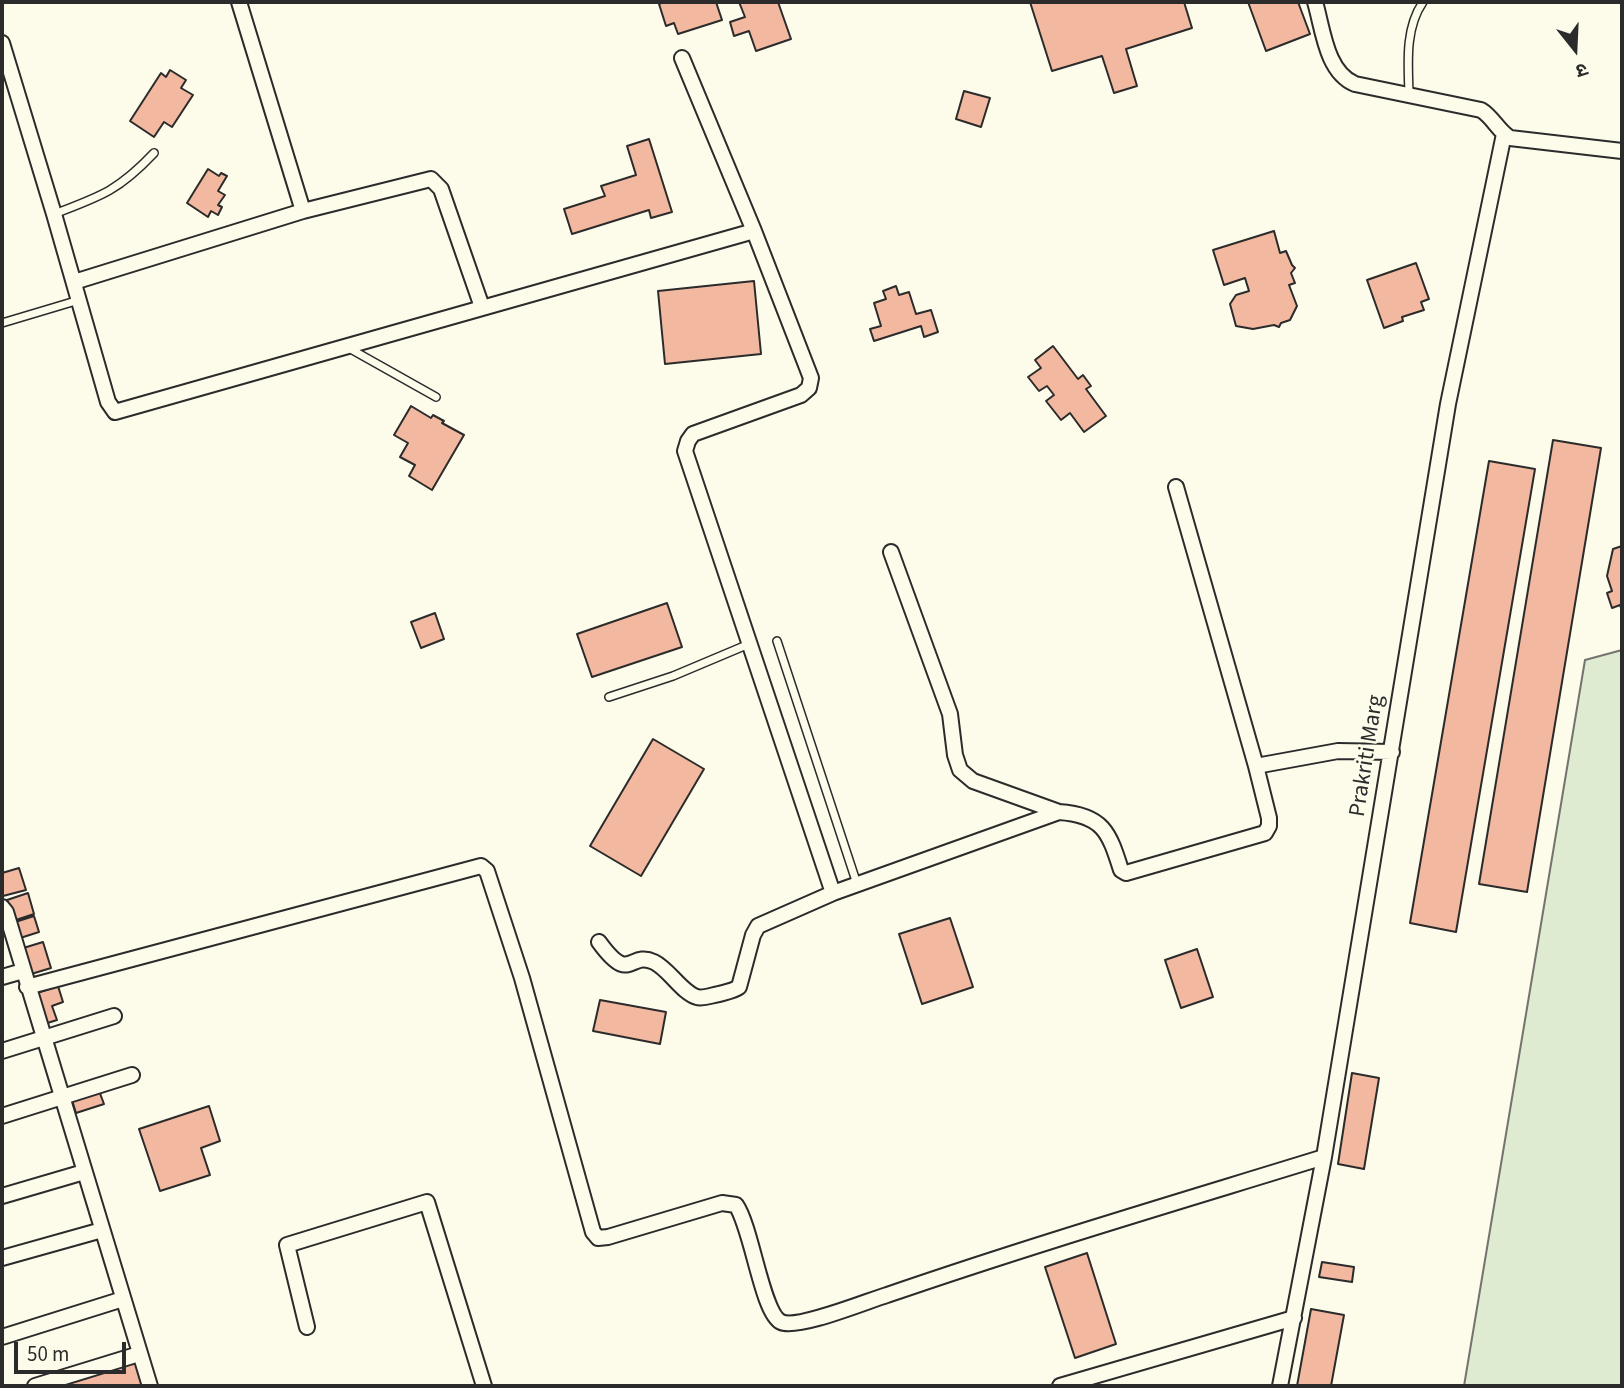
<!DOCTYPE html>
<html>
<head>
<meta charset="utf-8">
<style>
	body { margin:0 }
	#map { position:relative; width:1624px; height:1388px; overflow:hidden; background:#fdfbea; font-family:"Source Sans 3","Noto Sans Devanagari",sans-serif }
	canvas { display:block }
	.frame { position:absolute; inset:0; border:4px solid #2b2b2b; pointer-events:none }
	.north { position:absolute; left:1540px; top:14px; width:70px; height:70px; -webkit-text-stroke:5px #fdfbea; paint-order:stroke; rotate:162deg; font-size:19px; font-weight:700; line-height:28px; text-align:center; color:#2b2b2b }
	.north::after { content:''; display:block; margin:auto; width:24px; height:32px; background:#2b2b2b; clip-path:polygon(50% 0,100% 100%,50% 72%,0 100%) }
	.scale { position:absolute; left:14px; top:1342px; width:112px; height:32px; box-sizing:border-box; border:4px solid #2b2b2b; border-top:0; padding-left:9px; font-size:21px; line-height:24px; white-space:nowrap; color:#2b2b2b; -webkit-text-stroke:5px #fdfbea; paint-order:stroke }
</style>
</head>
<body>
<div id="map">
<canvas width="1624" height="1388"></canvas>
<div class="frame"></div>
<div class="north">उ</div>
<div class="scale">50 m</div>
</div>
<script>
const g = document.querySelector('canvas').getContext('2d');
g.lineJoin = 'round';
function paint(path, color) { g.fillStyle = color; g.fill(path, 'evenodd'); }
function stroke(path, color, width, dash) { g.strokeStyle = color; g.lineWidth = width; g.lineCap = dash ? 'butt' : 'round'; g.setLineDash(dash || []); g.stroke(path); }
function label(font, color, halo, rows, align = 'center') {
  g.font = font + ' "Source Sans 3",sans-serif'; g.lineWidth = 5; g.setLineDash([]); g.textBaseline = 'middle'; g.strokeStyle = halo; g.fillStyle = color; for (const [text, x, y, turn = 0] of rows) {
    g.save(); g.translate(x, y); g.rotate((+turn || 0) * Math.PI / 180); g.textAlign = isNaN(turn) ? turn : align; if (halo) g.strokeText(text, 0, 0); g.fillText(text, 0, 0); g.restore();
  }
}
const green = new Path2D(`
	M1622,650V1386H1464L1585,660Z`);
paint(green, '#deebd1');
stroke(green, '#74746e', 2);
const building = new Path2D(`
	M664,2H716L722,20L678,34L674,23L666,26L659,4Z
	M739,2H778L791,39L756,51L749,31L734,36L730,22L745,17Z
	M1030,2H1184L1192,28L1126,49L1137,86L1114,93L1102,56L1052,71Z
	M1248,2H1298L1310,34L1266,51Z
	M170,70L186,80L181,88L193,95L172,127L164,122L154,137L130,121L161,73L166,77Z
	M964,91L990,98L981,127L956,119Z
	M649,139L672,212L651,218L649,210L572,234L564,209L605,196L601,186L636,175L627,146Z
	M208,169L219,176L221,173L227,176L218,191L225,195L218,205L222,207L218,215L211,211L208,217L187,203Z
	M1274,231L1280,253L1286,251L1292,265L1295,268L1291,273L1295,283L1289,285L1297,306L1290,320L1281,323L1279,327L1274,325L1253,329L1236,326L1230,304L1236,295L1249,291L1245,278L1224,285L1213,250Z
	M1416,263L1429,299L1421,302L1424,310L1402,317L1403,321L1384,328L1367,280Z
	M754,281L761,354L665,364L658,291Z
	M896,286L899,295L909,292L916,314L931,310L938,332L924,337L921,326L874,341L870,329L881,326L874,303L886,299L883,291Z
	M1053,346L1078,379L1083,375L1091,386L1086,389L1106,416L1084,432L1070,413L1061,420L1046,401L1054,395L1047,386L1039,391L1028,377L1041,368L1035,360Z
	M411,406L431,418L433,415L444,421L442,423L464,435L432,490L409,476L415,465L400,457L408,443L394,435Z
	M1553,440L1601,448L1527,892L1479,884Z
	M1489,461L1535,469L1456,932L1410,923Z
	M1622,546V611L1620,605L1612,608L1607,593L1612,591L1607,576L1613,549Z
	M667,603L682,647L592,677L577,634Z
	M435,613L444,639L421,648L411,622Z
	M653,739L704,769L641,876L590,846Z
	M19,868L26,890L3,896L2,873Z
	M28,893L34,914L13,921L7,900Z
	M34,916L39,932L17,939L12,923Z
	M950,918L973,987L922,1004L899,934Z
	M43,942L51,968L28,975L20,949Z
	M1197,949L1213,997L1181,1008L1165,960Z
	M58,986L63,1002L52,1006L57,1020L41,1025L31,995Z
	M600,1000L666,1012L660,1044L593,1031Z
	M1352,1073L1379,1078L1364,1169L1338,1164Z
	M98,1088L104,1104L76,1113L71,1097Z
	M209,1106L220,1141L201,1148L210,1175L160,1191L139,1129Z
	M1087,1253L1116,1344L1075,1358L1045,1267Z
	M1322,1262L1354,1267L1352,1282L1319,1277Z
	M1311,1309L1344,1315L1331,1386H1297Z
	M136,1357L145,1385L71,1386L68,1377Z`);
paint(building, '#f2b8a0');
stroke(building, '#2b2b2b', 2);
const lane = new Path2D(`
	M1409,93C1408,63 1405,28 1423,2
	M54,214C102,196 119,190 154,153
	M2,323L79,300
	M347,347L436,397
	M777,641L857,884
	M609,697L673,676L749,644`);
const street = new Path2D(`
	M239,2L303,211
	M1315,2C1323,29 1326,72 1355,84L1481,110C1493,117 1498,131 1510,138L1622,151
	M2,43L54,214L108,402L115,412L754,231
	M682,58L754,231L811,378L809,388L801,395L693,434L688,441L685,451L833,893
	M74,282L303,211L431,179L441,189L482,307
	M891,552L950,714L955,755L960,770L973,781L1059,812
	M1256,766L1338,751L1392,752
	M2,907L6,912L150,1386
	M599,942C631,986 629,950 654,962C669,969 682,993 697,997C703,999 712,995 719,994C726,992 733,991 739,987L753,935L758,926L833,893L1059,812C1103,815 1109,832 1121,870L1126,873L1265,833L1269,826V818L1256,766L1176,487
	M2,977L23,971
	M27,987L481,866L487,871L522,978L593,1232L598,1238L608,1237L722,1203L736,1205C752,1228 762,1313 781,1322C797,1330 867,1301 887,1295C1032,1245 1178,1202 1324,1157
	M2,1051L114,1016
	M2,1116L132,1075
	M2,1196L84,1172
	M2,1258L102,1230
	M307,1327L287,1245L427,1202L484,1386
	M2,1337L123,1299
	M35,1386L139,1354
	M1060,1386L1294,1318
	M1280,1386L1324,1157L1448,404L1504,134`);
stroke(lane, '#2b2b2b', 10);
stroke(street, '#2b2b2b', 18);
stroke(lane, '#fdfbea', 7);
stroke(street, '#fdfbea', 14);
label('23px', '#2b2b2b', '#fdfbea', [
	["Prakriti Marg",1368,756,-81]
]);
</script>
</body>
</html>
